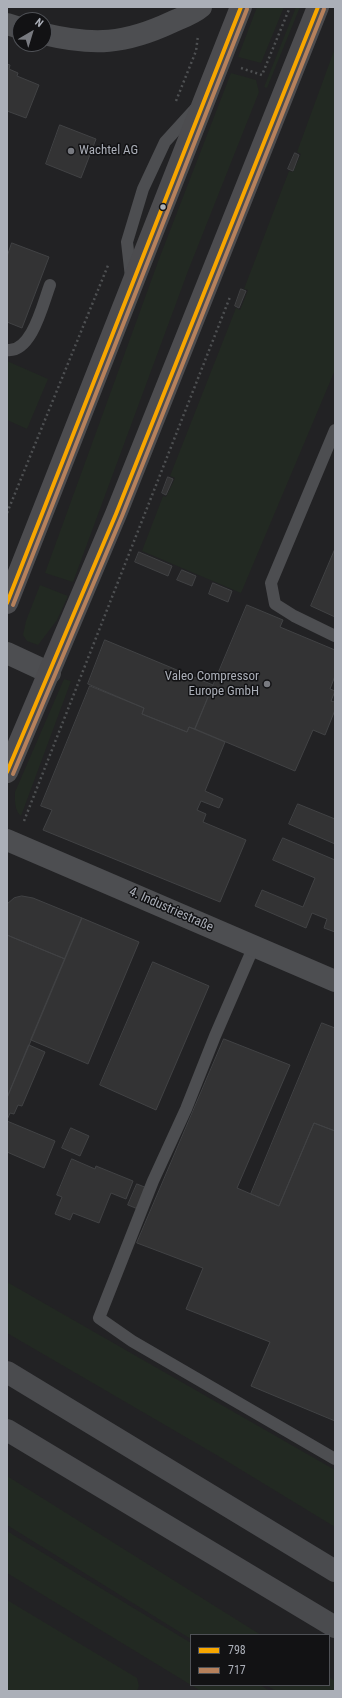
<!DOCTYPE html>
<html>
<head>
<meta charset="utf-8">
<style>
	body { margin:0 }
	#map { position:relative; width:342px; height:1698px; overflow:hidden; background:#181818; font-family:"Roboto Condensed",sans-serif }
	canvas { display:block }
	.frame { position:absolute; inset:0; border:8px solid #abafb8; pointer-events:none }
	.legend { position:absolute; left:190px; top:1634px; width:140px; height:52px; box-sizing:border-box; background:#121214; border:1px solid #4f5156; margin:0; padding:5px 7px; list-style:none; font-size:12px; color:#abafb8 }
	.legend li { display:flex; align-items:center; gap:8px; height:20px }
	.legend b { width:20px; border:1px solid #4f5156 }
	.north { position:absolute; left:12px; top:12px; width:40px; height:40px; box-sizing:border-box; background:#121214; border:1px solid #4f5156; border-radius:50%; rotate:38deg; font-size:11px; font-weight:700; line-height:16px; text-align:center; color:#abafb8 }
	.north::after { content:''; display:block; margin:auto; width:14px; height:18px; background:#787a80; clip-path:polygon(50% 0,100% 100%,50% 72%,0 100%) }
</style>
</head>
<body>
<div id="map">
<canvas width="342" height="1698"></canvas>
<div class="frame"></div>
<ul class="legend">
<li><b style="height:5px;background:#f7a600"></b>798</li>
<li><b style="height:5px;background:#b6815c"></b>717</li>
</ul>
<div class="north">N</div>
</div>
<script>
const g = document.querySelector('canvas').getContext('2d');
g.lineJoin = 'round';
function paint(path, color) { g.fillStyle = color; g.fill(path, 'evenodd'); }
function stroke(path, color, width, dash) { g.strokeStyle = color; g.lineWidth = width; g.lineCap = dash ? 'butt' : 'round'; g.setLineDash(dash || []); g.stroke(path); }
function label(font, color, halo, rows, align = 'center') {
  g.font = font + ' "Roboto Condensed",sans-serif'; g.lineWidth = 3; g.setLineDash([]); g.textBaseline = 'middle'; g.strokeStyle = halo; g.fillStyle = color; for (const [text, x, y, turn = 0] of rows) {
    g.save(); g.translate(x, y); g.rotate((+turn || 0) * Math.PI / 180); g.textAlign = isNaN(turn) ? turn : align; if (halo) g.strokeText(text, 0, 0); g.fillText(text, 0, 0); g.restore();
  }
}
paint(new Path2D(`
	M7,7H335V1691H7ZM20,20H44V44H20ZM191,1635H329V1685H191Z`), '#222224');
paint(new Path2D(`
	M257,7H284L261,63L238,57Z
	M296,7H300L267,88L264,87Z
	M335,48V370L241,593L142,551L163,496L166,497L175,478L170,476L236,308L240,310L248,290L244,289L289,171L293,172L301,154L297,152Z
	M231,73L256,80L259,92L188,271L73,582L45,573L159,259Z
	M7,361L48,379L27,429L7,420Z
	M40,585L68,596L57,620L38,645L27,641L23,635L26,621Z
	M64,679L71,681L21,816C14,810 15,800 15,792Z
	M7,1282L335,1470V1527L220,1457L7,1333Z
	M7,1476L261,1635H191V1639L7,1525Z
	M7,1531L191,1643V1685L7,1573Z
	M7,1600L137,1678L139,1686L137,1691H7Z
	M329,1677L335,1681V1691H276L266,1685H329Z
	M191,1685H260L270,1691H201Z`), '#222922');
const building = new Path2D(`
	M7,64L10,65L9,69L18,73L17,76L39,85L26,118L7,111Z
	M60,125L96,139L81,178L46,164Z
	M295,153L299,155L293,171L288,169Z
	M12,243L49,257L22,328L7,322V257Z
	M241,289L246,291L239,308L235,306Z
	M168,477L173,479L166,495L162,493Z
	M335,549V617L311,606Z
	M139,552L172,566L168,576L135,562Z
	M182,570L196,576L192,586L177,580Z
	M213,583L232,591L228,602L209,594Z
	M247,605L283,620L280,627L335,650V676L330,689L335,691L331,701L335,702V710L325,735L313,730L295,771L195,729Z
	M105,640L213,685L195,729L189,727L187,732L142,714L144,708L88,684Z
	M90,686L144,708L142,714L187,732L189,727L225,742L205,791L223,799L219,808L201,801L197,810L206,814L203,822L246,840L220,902L43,830L52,810L41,806Z
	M298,804L335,819V844L289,824Z
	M283,838L335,860V932L324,928L327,919L312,913L306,928L255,906L262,890L303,907L315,878L273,860Z
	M22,896L33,898L82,918L65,959L7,935V904L14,898Z
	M82,918L139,942L88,1064L31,1040Z
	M7,935L65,959L7,1098Z
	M153,962L209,986L156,1110L100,1085Z
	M322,1023L335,1028V1131L314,1123L279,1206L251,1194Z
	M224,1039L290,1065L237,1188L279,1206L314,1123L335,1131V1421L251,1386L270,1342L186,1309L203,1268L137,1243Z
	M29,1045L45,1052L22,1106L18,1105L14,1114L10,1113L7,1120V1098Z
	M7,1121L55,1141L44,1168L7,1152Z
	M71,1128L89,1136L80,1156L62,1148Z
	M72,1159L95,1169L96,1166L133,1181L126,1199L111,1193L99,1223L73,1213L70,1220L55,1214L62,1197L57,1195Z
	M137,1184L147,1188L138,1209L128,1205Z`);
paint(building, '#333334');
stroke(building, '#414244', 1);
stroke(new Path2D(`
	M241,68L262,75L290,7
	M176,101L196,51L198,36
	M7,513L109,263
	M24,821L230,297`), '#4e5052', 2.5, [2, 3]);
stroke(new Path2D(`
	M131,277L127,242L143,189L165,142L195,109
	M7,350C32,353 43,303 50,285
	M335,430L271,583L275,604L294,616L335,636
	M254,946L215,1036L186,1109L153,1181L99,1318L132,1341L335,1459`), '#4d4e51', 12);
stroke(new Path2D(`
	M7,24L20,28
	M44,34C94,46 125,44 172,22C181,18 193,14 201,7
	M7,653L50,673
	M7,840L335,981`), '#4d4e51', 22);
stroke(new Path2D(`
	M7,603L241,7
	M7,772L116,514L318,7`), '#4c4c4f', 22);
stroke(new Path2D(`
	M7,1372L335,1571
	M7,1430L335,1627`), '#4a4b4e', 22);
stroke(new Path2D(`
	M7,603L241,7
	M7,772L116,514L318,7`), '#f7a600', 4);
stroke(new Path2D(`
	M13,605L247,9
	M13,774L122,516L324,9`), '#b6815c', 4);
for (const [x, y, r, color] of [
	[71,151,4,"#787a80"],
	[163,207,3.5,"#abafb8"],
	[267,684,4,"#787a80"]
]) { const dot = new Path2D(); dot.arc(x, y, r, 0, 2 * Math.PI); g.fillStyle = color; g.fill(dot); stroke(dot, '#121214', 1.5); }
label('13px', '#abafb8', '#121214', [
	["Wachtel AG",79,151],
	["Valeo Compressor",259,677,"right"],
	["Europe GmbH",259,692,"right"]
], 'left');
label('13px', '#abafb8', '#121214', [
	["4. Industriestraße",171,910,24]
]);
</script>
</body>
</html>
